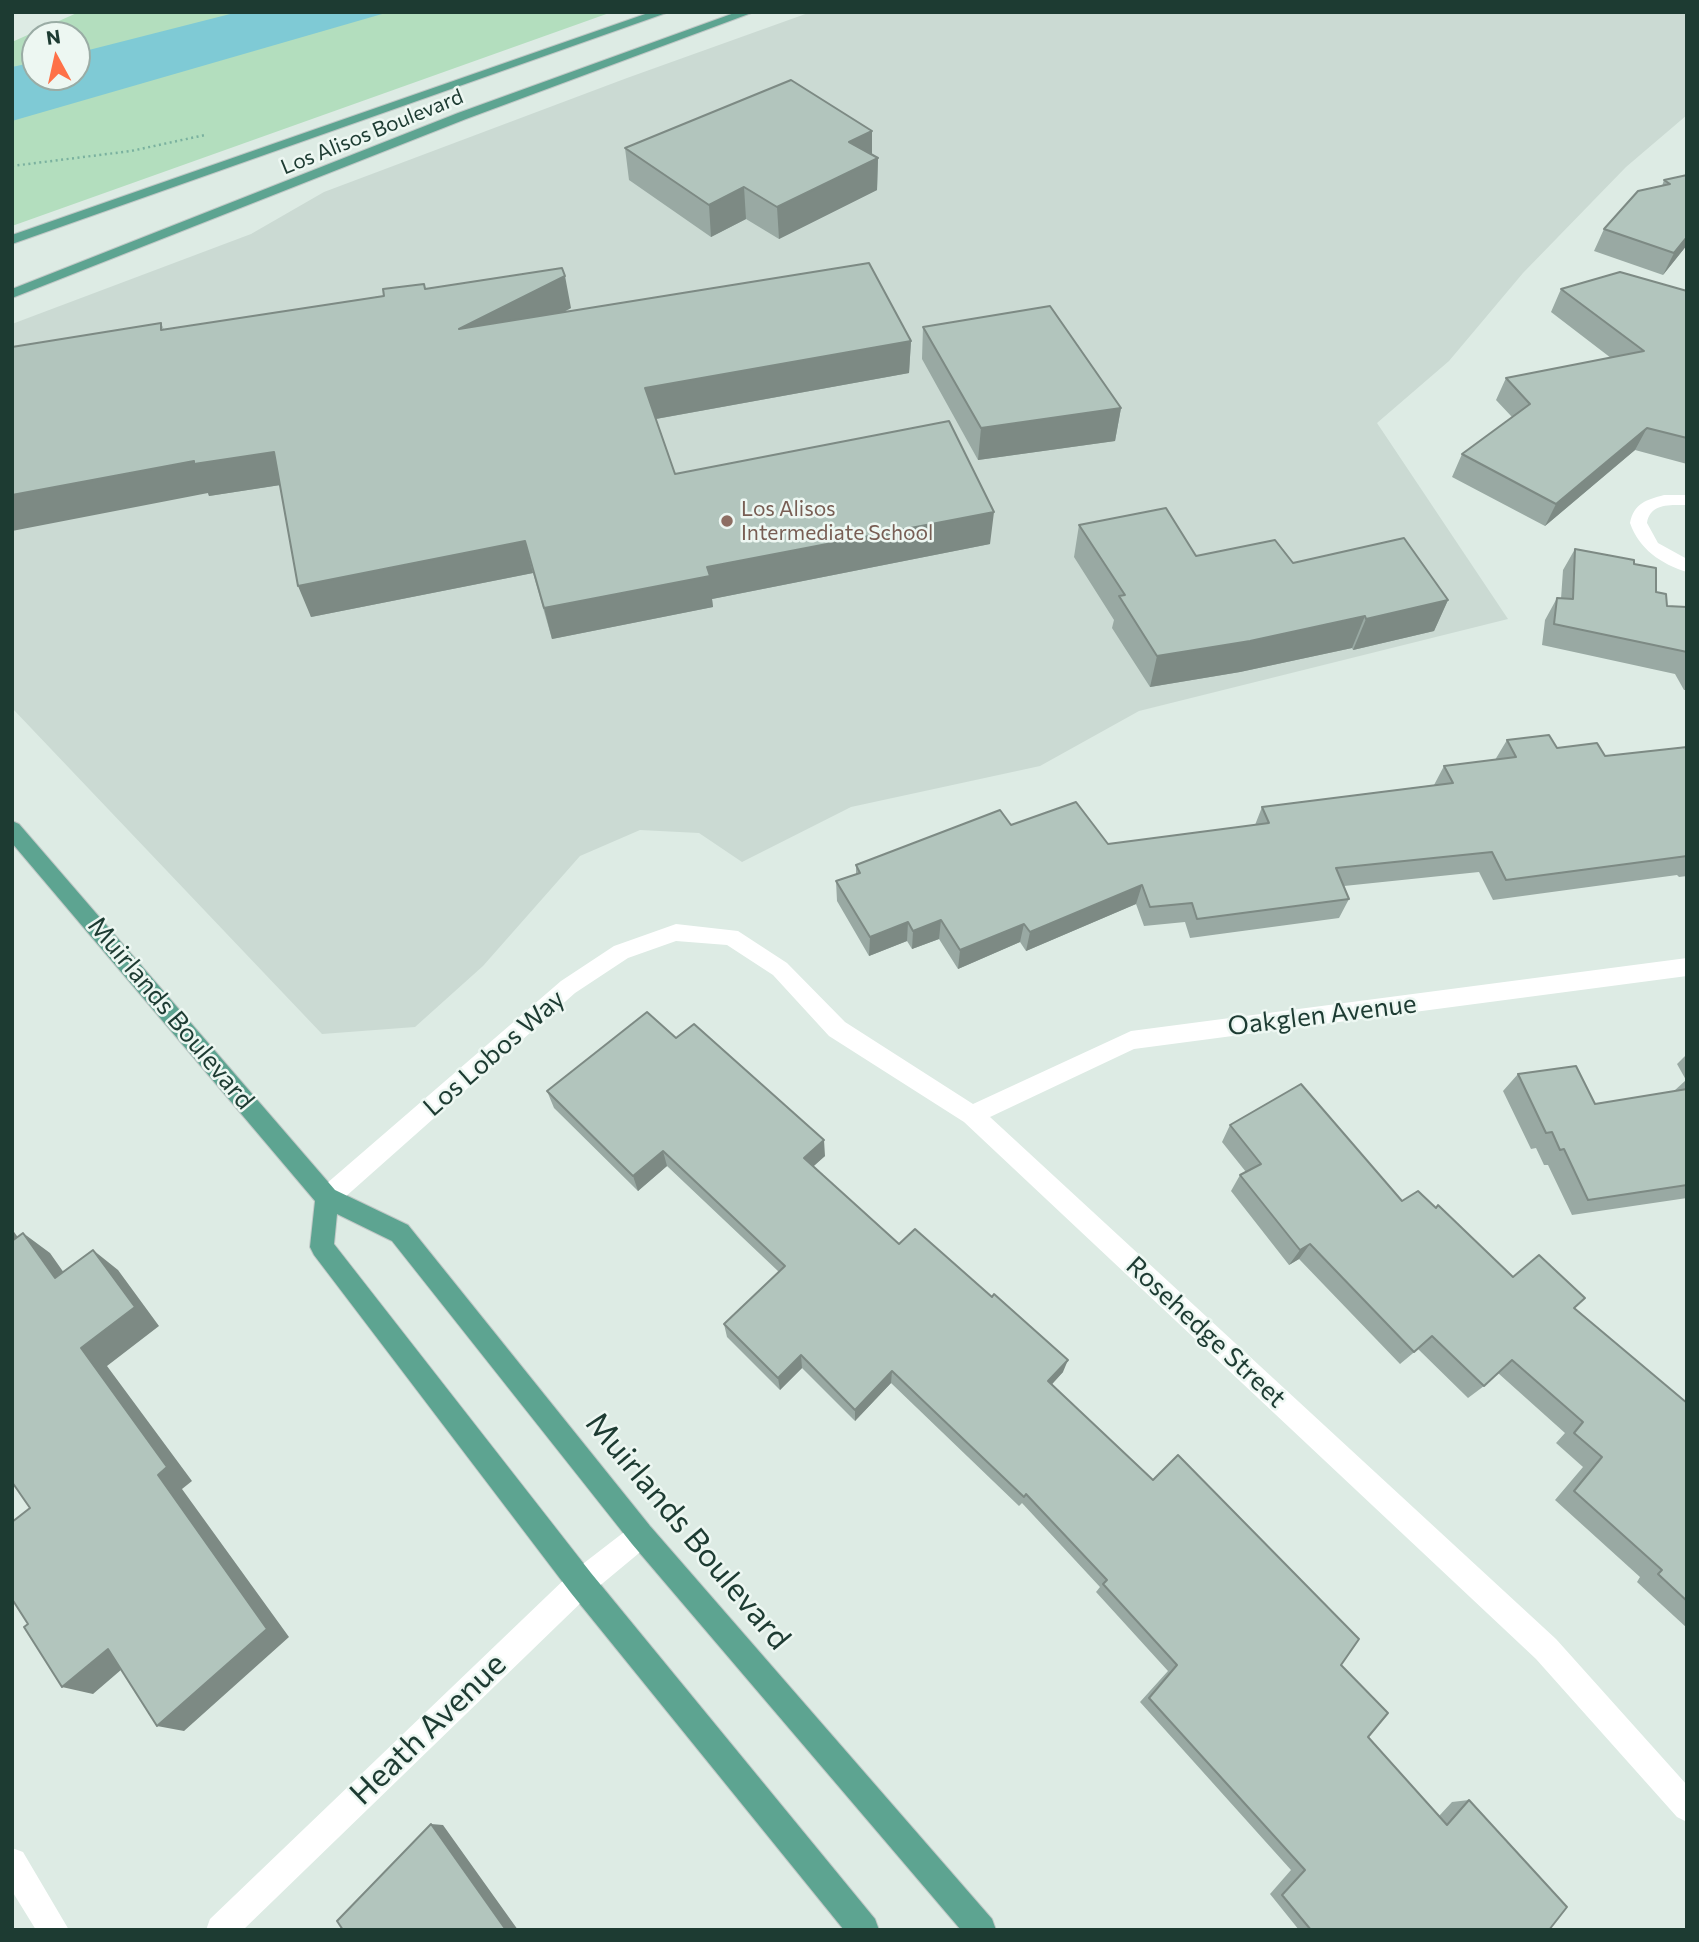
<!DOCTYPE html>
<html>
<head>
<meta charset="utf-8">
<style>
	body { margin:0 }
	#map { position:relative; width:1699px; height:1942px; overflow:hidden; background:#ddebe4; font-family:Commissioner,sans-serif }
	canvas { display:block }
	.frame { position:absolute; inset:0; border:14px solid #1d3b32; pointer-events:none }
	.north { position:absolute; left:21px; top:21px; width:70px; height:70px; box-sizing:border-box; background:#edf7f2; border:2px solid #9aaca5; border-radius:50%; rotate:352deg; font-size:19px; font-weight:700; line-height:28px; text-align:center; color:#1d3b32 }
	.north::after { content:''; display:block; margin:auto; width:24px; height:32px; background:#fe7148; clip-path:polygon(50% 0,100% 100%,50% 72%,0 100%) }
</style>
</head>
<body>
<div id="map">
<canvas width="1699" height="1942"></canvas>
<div class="frame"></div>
<div class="north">N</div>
</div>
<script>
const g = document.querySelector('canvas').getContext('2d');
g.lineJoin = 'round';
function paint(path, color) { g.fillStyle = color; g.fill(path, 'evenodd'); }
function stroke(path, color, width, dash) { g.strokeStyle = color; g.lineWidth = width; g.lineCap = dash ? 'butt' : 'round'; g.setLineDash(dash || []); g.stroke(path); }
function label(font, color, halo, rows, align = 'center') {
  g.font = font + ' Commissioner,sans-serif'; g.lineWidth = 5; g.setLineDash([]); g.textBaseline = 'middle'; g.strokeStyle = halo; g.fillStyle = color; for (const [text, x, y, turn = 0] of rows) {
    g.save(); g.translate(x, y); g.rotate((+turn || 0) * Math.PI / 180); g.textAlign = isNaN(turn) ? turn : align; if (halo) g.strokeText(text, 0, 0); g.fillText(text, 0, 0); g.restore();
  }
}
paint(new Path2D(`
	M811,12H1687V115L1626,167L1523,273L1449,361L1377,423L1508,619L1139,711L1040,766L851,807L742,862L699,833L640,830L580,856L483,966L415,1027L322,1034L12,708V324L251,234L324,192L627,78Z`), '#cbdad3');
paint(new Path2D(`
	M79,12H612L12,226V42ZM35,35H77V77H35Z`), '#b3debe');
paint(new Path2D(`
	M238,12H389L12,121V67L35,62V77H77V53Z`), '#7fcad5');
const major = new Path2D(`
	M651,12H669L12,244V235Z
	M737,12H754L466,119L12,298V289L458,113Z
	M12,821L19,824L335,1190L408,1225L650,1526L992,1919L996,1930H961L632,1544L392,1241L337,1214L334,1244L591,1573L875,1919L879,1930H844L571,1593L314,1255L310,1247L315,1201L12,843Z`);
stroke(major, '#c0c8c6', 2);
stroke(new Path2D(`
	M12,166L131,151L205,135`), '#7ab19f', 2.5, [2, 3.5]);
paint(new Path2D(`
	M1664,495H1687V505C1670,505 1650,503 1647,523L1658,543L1687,559V572C1661,564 1639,549 1630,523C1634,503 1646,500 1664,495Z
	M676,924L738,931L787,963L845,1022L973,1104L1131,1031L1687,958V976L1134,1049L990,1117L1556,1639L1687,1785V1822L1677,1817L1536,1659L964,1122L829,1036L773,975L727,945L676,941L628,958L575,993L335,1206L327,1209L319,1206L315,1198L319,1190L561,981L614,946Z
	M641,1522L650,1526L654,1535L650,1544L591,1593L243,1930H206L210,1919L571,1573L632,1526Z
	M12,1848L23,1852L69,1930H36L12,1891Z`), '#fff');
paint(major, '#5da491');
paint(new Path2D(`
	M872,131V155L878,158L877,190L779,239L746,219L711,237L629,180L625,148Z
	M1687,175V245L1663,275L1594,251L1604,229L1662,186L1664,180Z
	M426,289L571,308L564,312L911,341L909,373L656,419L675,474L990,544L712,599L713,607L552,639L533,573L311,617L280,485L209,496L161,323L164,330Z
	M1561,289L1687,291V464L1635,450L1545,526L1452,477L1462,454L1512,417L1496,400L1506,378L1611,358L1551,312Z
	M923,327L1121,408L1115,441L978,460L922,359Z
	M1079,525L1196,556L1293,563L1448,600L1434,631L1353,650L1352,648L1240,672L1150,687L1112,628L1114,620L1074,557Z
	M1575,549L1634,564L1667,606L1687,607V690H1684L1675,674L1542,645L1545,620L1557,598L1561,599L1563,570Z
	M1507,740L1605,756L1687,747V876L1679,877L1677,875L1493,900L1479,872L1344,886L1349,899L1339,918L1190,938L1185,922L1144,926L1136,904L1026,951L1020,942L958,969L939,939L912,949L907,941L869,956L837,901L836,881L856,874V865L1011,825L1108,844L1255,825L1262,807L1434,785L1444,766L1495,760Z
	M676,1038L825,1156L813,1166L899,1244L1063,1372L1052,1384L1341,1665L1368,1737L1439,1816L1452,1802L1469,1800L1549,1930H1299L1270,1894L1291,1870L1140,1702L1168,1671L1096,1592L1100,1587L1022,1503L1019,1506L891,1383L855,1421L802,1368L780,1390L727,1337L724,1324L779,1272L667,1166L638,1191L554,1108L547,1091Z
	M1687,1054V1198L1572,1215L1548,1165H1544L1536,1148L1531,1149L1503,1091L1518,1074L1595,1104L1674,1091L1686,1080L1677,1064Z
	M1230,1125L1402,1201L1436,1208L1513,1277L1574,1308L1687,1403V1628L1637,1582L1640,1577L1555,1500L1583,1467L1556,1443L1565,1433L1498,1373L1484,1386L1468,1398L1418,1349L1400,1364L1299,1259L1289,1265L1231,1191L1240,1175L1246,1172L1222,1142Z`), '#99a9a3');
paint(new Path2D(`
	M872,131V161L878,158L877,190L779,239L777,207L849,142Z
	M744,187L746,219L711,237L709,205Z
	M1687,237V245L1663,275L1674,253Z
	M565,276L571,308L467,361L459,329Z
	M911,341L909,373L650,420L645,388Z
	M1121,408L1115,441L978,460L981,428Z
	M1647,428L1635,450L1545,526L1556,504Z
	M274,452L287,484L209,496L208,493L12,531V495L194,461Z
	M994,512L990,544L712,599L713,607L552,639L544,608L707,567Z
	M525,541L533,573L311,617L298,586Z
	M1448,600L1434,631L1353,650L1366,619Z
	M1365,616L1352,648L1240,672L1150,687L1157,656Z
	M1142,885L1136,904L1026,951L1030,932Z
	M941,920L939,939L912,949L913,931Z
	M908,922L907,941L869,956L870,937Z
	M1024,924L1020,942L958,969L960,950Z
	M824,1140L825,1156L805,1174L804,1158Z
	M663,1151L667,1166L638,1191L633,1176Z
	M12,1229L36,1263L12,1246Z
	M23,1233L50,1253L81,1297L55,1278Z
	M1310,1244L1299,1259L1289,1265L1300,1250Z
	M93,1250L118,1270L159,1326L107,1366L192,1481L182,1489L289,1637L184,1731L157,1726L158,1475L81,1348Z
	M801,1355L802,1368L780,1390L778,1378Z
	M1068,1360L1063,1372L1044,1393L1048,1381Z
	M892,1371L891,1383L855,1421V1410Z
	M108,1649L136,1657L93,1694L62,1687Z
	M431,1824L443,1825L518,1930H506Z`), '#7d8a84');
const building = new Path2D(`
	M791,80L872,131L849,142L878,158L777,207L744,187L709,205L625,148Z
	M1687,175V237L1674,253L1604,229L1638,191L1670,184L1664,180Z
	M869,263L911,341L645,388L675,474L949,421L994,512L707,567L710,576L544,608L525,541L298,586L274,452L194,464V461L12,495V347L161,323V330L384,296L383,289L424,284L425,289L562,268L565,276L459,329Z
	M1620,272L1687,291V438L1647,428L1556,504L1462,454L1530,404L1506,378L1644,351L1561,289Z
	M1050,306L1121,408L981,428L923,327Z
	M1166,508L1196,556L1275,540L1293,563L1404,538L1448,600L1366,619L1365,616L1250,641L1157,656L1119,596L1125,595L1079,525Z
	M1575,549L1634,560V564L1656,568V592L1666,594L1667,606L1687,607V652L1554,624L1557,598L1573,599Z
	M1549,735L1557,748L1597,743L1605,756L1687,747V856L1506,880L1492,852L1336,868L1349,899L1197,919L1192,903L1150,907L1142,885L1030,932L1024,924L960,950L941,920L913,931L908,922L870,937L836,881L860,873L856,865L1000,810L1011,825L1076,802L1108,844L1269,823L1262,807L1453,783L1444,766L1516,757L1507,740Z
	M647,1012L676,1038L694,1024L824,1140L804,1158L899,1244L915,1229L992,1297L994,1294L1068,1360L1048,1381L1153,1480L1178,1455L1359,1639L1341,1665L1388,1713L1368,1737L1447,1825L1469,1800L1567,1907L1549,1930H1311L1282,1895L1305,1870L1149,1698L1177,1665L1103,1584L1107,1580L1026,1494L1024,1497L892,1371L855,1410L801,1355L778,1378L724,1324L785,1266L663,1151L633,1176L547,1091Z
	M1576,1066L1595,1104L1687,1089V1185L1588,1200L1564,1149L1560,1150L1552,1132L1546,1133L1518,1074Z
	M1301,1084L1402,1201L1418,1191L1436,1208L1438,1205L1513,1277L1539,1255L1585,1298L1574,1308L1687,1403V1601L1658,1574L1662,1570L1574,1491L1602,1457L1574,1433L1583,1422L1512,1360L1484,1386L1432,1336L1414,1352L1310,1244L1300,1250L1240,1175L1261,1164L1230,1125Z
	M23,1233L55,1278L93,1250L135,1307L81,1348L167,1467L158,1475L267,1629L157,1726L108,1649L62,1687L24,1627L28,1624L12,1599V1522L30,1508L12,1482V1241Z
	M431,1824L506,1930H343L337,1921Z`);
paint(building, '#b2c5bd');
stroke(building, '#7d8a84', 2);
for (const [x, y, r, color] of [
	[727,521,7,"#8d6e63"]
]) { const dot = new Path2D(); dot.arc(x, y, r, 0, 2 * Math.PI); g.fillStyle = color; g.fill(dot); stroke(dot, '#edf7f2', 2.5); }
label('21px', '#1d3b32', '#edf7f2', [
	["Los Alisos Boulevard",372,132,-22]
]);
label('21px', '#785e54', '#edf7f2', [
	["Los Alisos",741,509],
	["Intermediate School",741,533]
], 'left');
label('26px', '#1d3b32', '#edf7f2', [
	["Muirlands Boulevard",171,1013,50],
	["Oakglen Avenue",1322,1015,-7],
	["Los Lobos Way",494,1053,-41],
	["Rosehedge Street",1206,1332,43]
]);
label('32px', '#1d3b32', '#edf7f2', [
	["Muirlands Boulevard",688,1531,50],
	["Heath Avenue",428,1729,-44]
]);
</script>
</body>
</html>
